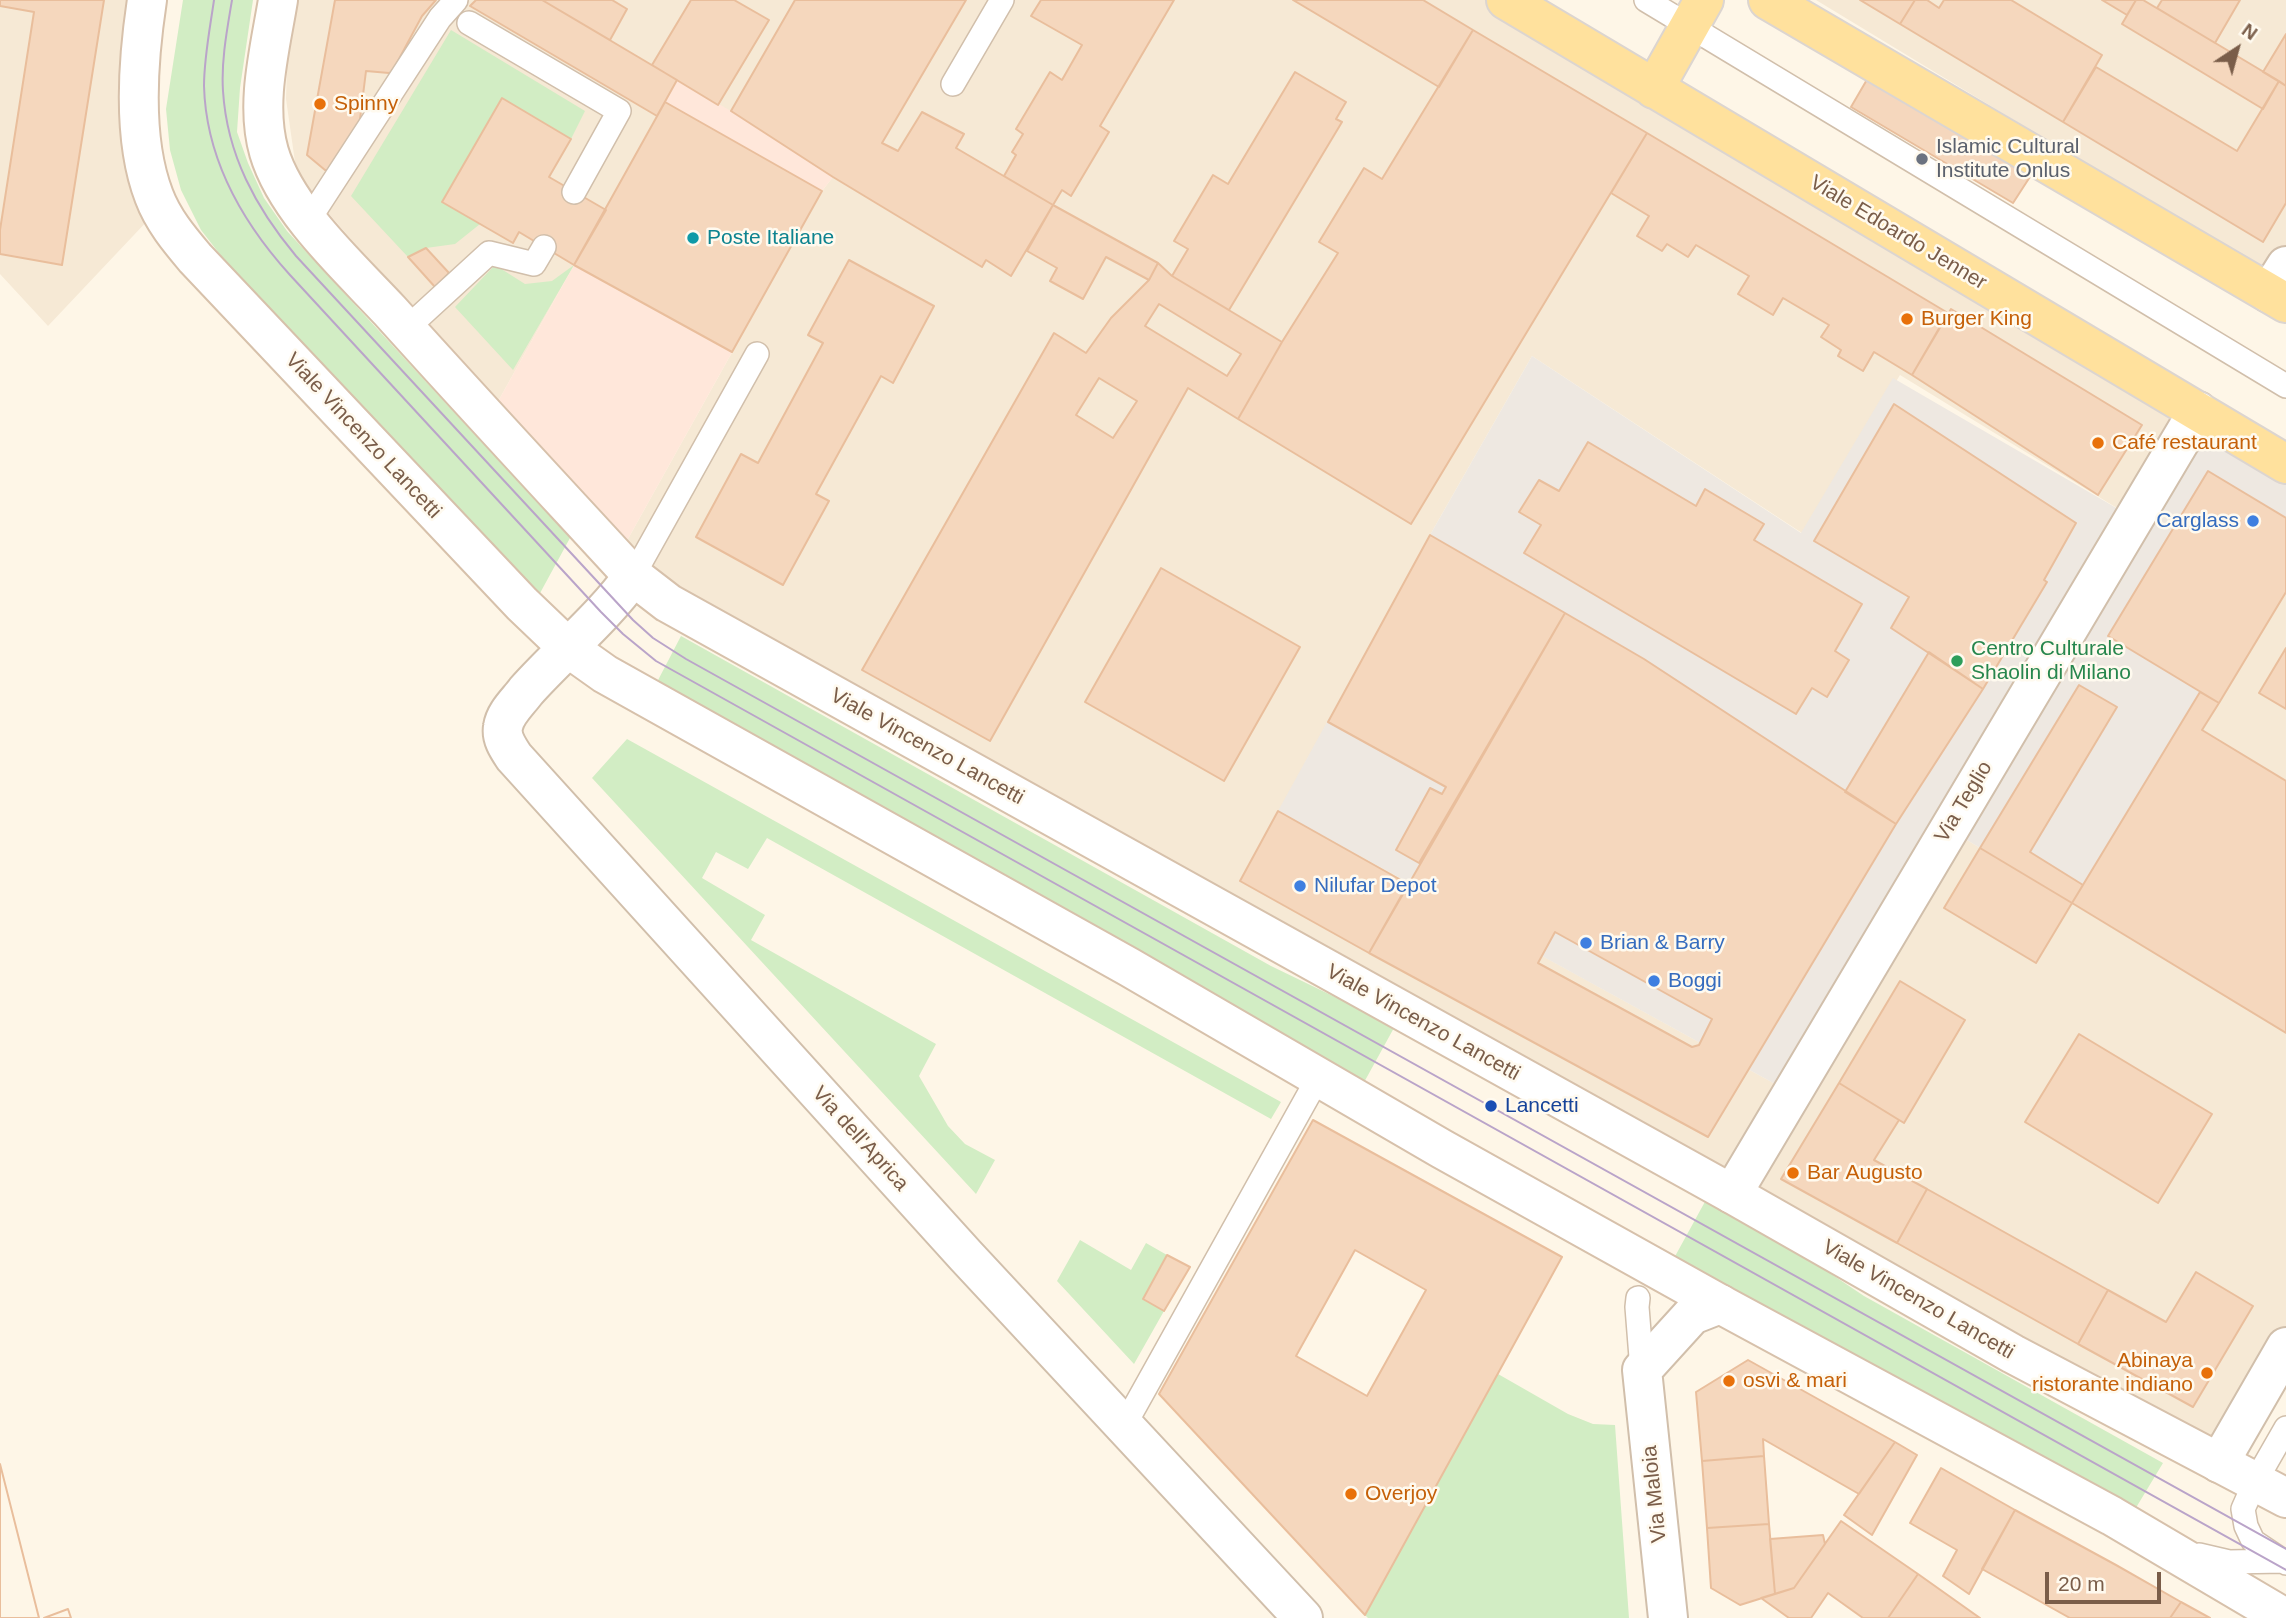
<!DOCTYPE html>
<html>
<head>
<meta charset="utf-8">
<style>
	body { margin:0 }
	#map { position:relative; width:2286px; height:1618px; overflow:hidden; background:#fef6e7; font-family:Arial,sans-serif }
	canvas { display:block }
	.north { position:absolute; left:2202px; top:14px; width:70px; height:70px; -webkit-text-stroke:5px #fffaef; paint-order:stroke; rotate:36deg; font-size:19px; font-weight:700; line-height:28px; text-align:center; color:#7a5d49 }
	.north::after { content:''; display:block; margin:auto; width:24px; height:32px; background:#7a5d49; clip-path:polygon(50% 0,100% 100%,50% 72%,0 100%) }
	.scale { position:absolute; left:2045px; top:1572px; width:116px; height:32px; box-sizing:border-box; border:4px solid #7a5d49; border-top:0; padding-left:9px; font-size:21px; line-height:24px; white-space:nowrap; color:#7a5d49; -webkit-text-stroke:5px #fffaef; paint-order:stroke }
</style>
</head>
<body>
<div id="map">
<canvas width="2286" height="1618"></canvas>
<div class="north">N</div>
<div class="scale">20 m</div>
</div>
<script>
const g = document.querySelector('canvas').getContext('2d');
g.lineJoin = 'round';
function paint(path, color) { g.fillStyle = color; g.fill(path, 'evenodd'); }
function stroke(path, color, width, dash) { g.strokeStyle = color; g.lineWidth = width; g.lineCap = dash ? 'butt' : 'round'; g.setLineDash(dash || []); g.stroke(path); }
function label(font, color, halo, rows, align = 'center') {
  g.font = font + ' Arial,sans-serif'; g.lineWidth = 5; g.setLineDash([]); g.textBaseline = 'middle'; g.strokeStyle = halo; g.fillStyle = color; for (const [text, x, y, turn = 0] of rows) {
    g.save(); g.translate(x, y); g.rotate((+turn || 0) * Math.PI / 180); g.textAlign = isNaN(turn) ? turn : align; if (halo) g.strokeText(text, 0, 0); g.fillText(text, 0, 0); g.restore();
  }
}
paint(new Path2D(`
	M0,0H133L150,218L48,326L0,274Z
	M295,0H1490L2183,415L2125,513L1900,375L1802,533L1532,356L1430,535L1279,811L1797,1096L1957,834L2286,1033V1332L2215,1453L673,595L624,546L822,191L832,178L718,105L657,116L496,405L308,190L295,162L286,99L287,65Z
	M1816,0H2286V285Z
	M2286,592V781L2202,730Z`), '#f6e9d5');
paint(new Path2D(`
	M677,80L731,111L833,177L822,191L624,546L496,405Z`), '#ffe7da');
paint(new Path2D(`
	M1532,356L1801,533L1893,378L2125,513L1786,1090L1278,811L1430,535Z
	M2200,421L2286,474V592L2203,730L2286,781V1033L1957,834Z`), '#eee8e1');
paint(new Path2D(`
	M183,0H253L240,88L237,132L248,163L264,198L287,231L570,538L539,595L229,266L201,230L181,190L170,150L166,109Z
	M451,30L585,111L571,139L502,99L480,224L455,244L426,248L408,257L351,196Z
	M495,265L525,284L552,281L574,265L513,370L455,307Z
	M681,636L1271,966L1395,1026L1362,1086L656,684Z
	M627,739L1281,1102L1271,1119L767,838L748,869L716,852L702,878L765,915L751,940L936,1044L919,1076L948,1126L965,1144L995,1160L976,1194L592,778Z
	M1707,1198L1767,1231L1864,1296L2163,1463L2134,1511L1836,1345L1673,1260Z
	M1080,1240L1131,1270L1146,1243L1167,1255L1143,1299L1164,1311L1134,1364L1057,1281Z
	M1498,1374L1568,1414L1593,1424L1615,1425L1629,1618H1368L1365,1615Z`), '#d2edc4');
const building = new Path2D(`
	M0,0H104L62,265L0,254V230L34,12L0,6Z
	M335,0H436L422,16L392,72L389,73L366,71L359,127L329,170H325L307,155Z
	M476,0H542L677,80L657,116L470,6Z
	M542,0H612L627,9L610,40Z
	M691,0H734L769,20L718,105L652,65Z
	M795,0H966L882,143L898,151L922,112L964,134L956,148L1053,205L1011,276L986,260L982,267L833,177L731,111Z
	M1041,0H1174L1100,126L1109,132L1071,196L1062,190L1053,205L1004,176L1016,155L1012,152L1023,134L1016,129L1050,72L1062,80L1082,45L1031,16Z
	M1293,0H1423L1473,30L1439,87Z
	M1860,0H1915L1900,24Z
	M1915,0H1927L1939,8L1944,0H2011L2102,55L2063,122L1900,24Z
	M2102,0H2136L2127,15Z
	M2136,0H2143L2279,81L2263,109L2122,24Z
	M2162,0H2240L2215,43L2157,8Z
	M1473,30L1647,133L1411,524L1238,419L1282,342L1338,253L1319,242L1364,168L1382,179Z
	M2286,34V86L2263,72Z
	M1886,47L2050,146L2013,203L1851,107Z
	M2096,67L2237,151L2279,81L2286,86V203L2263,242L2063,122Z
	M1295,72L1346,102L1336,119L1342,122L1229,310L1172,276L1188,249L1174,241L1213,175L1228,184Z
	M502,98L571,139L549,177L606,210L574,265L519,232L513,243L442,202Z
	M665,102L822,191L732,352L574,265Z
	M1647,133L1948,313L1912,375L1874,352L1863,371L1838,356L1841,350L1821,337L1829,325L1783,298L1773,315L1738,294L1749,276L1696,245L1688,257L1667,244L1662,251L1637,236L1649,216L1611,193Z
	M1053,205L1158,263L1149,280L1106,257L1083,299L1050,281L1057,268L1027,251Z
	M426,248L449,273L435,287L408,257Z
	M849,260L934,306L893,383L881,376L816,494L829,501L783,585L696,537L741,454L758,463L823,343L808,335Z
	M1158,263L1172,276L1282,342L1238,419L1188,388L990,741L862,670L1054,333L1086,353L1111,318L1149,280ZM1159,304L1241,354L1227,376L1145,326ZM1099,378L1137,401L1113,438L1076,415Z
	M1951,309L2142,425L2098,495L1912,375Z
	M1894,404L2076,523L2044,580L2047,582L1983,689L1891,628L1909,597L1814,541Z
	M1588,442L1696,506L1705,489L1764,524L1754,540L1862,604L1835,651L1849,660L1827,697L1812,688L1796,714L1524,553L1541,525L1519,512L1539,480L1559,491Z
	M2208,471L2286,518V592L2219,703L2108,636Z
	M1430,535L1565,613L1419,863L1396,850L1430,788L1442,794L1446,787L1328,722Z
	M1161,568L1300,647L1224,781L1085,702Z
	M1565,613L1644,659L1896,824L1708,1137L1369,953ZM1555,932L1712,1019L1699,1045L1692,1047L1538,963Z
	M2286,648V709L2259,693Z
	M1929,652L1983,689L1896,824L1845,792Z
	M2079,685L2117,707L2030,852L2083,885L2072,903L1980,848Z
	M2200,692L2219,703L2202,730L2286,781V1033L2072,903Z
	M1278,811L1408,884L1369,953L1240,881Z
	M1980,848L2072,903L2036,963L1944,908Z
	M1900,981L1965,1020L1904,1123L1839,1083Z
	M2079,1034L2212,1114L2158,1203L2025,1122Z
	M1839,1083L1899,1120L1874,1160L1927,1189L1897,1243L1781,1179Z
	M1313,1120L1562,1257L1365,1615L1159,1394ZM1355,1250L1426,1290L1367,1396L1296,1356Z
	M1927,1189L2108,1290L2078,1344L1897,1243Z
	M1167,1255L1190,1267L1164,1311L1143,1299Z
	M2196,1272L2253,1306L2193,1407L2078,1344L2108,1290L2166,1322Z
	M1748,1360L1895,1442L1859,1494L1763,1439L1764,1456L1702,1461L1696,1392Z
	M1895,1442L1917,1455L1872,1535L1844,1515Z
	M1764,1456L1769,1524L1707,1528L1702,1461Z
	M0,1464L39,1618H0Z
	M0,1464L39,1618H0Z
	M1941,1468L2015,1510L1969,1594L1943,1576L1957,1550L1910,1523Z
	M2015,1510L2116,1565L2181,1602L2170,1618H2070L1982,1569Z
	M1841,1521L1918,1574L1888,1618H1863L1828,1593L1811,1618H1789L1761,1598L1794,1588Z
	M1769,1524L1775,1594L1740,1605L1711,1588L1707,1528Z
	M1823,1535L1825,1544L1794,1588L1775,1594L1770,1539Z
	M1918,1574L1980,1618H1888Z
	M2181,1602L2210,1618H2170Z
	M68,1609L71,1618H44Z
	M68,1609L71,1618H44Z`);
paint(building, '#f5d7bd');
stroke(building, '#e9be9c', 2);
const lane = new Path2D(`
	M1646,0L2286,386
	M469,23L619,111L574,192
	M953,84L1002,0
	M308,221L440,18L456,0
	M406,329L489,253L534,264L544,247
	M633,576L757,354
	M1638,1298L1637,1307L1642,1370
	M1124,1426L1318,1078
	M2286,1428L2255,1482L2243,1509L2246,1526L2253,1541L2286,1563
	M2199,1555L2229,1562L2283,1561`);
const street = new Path2D(`
	M2269,293L2286,266
	M633,576C603,618 561,652 526,691C518,702 505,713 503,727C501,738 508,748 514,757L966,1256L1303,1618
	M1732,1194L2198,411
	M2219,1463L2286,1347
	M1668,1618L1642,1370L1692,1315L1720,1304`);
const secondary = new Path2D(`
	M147,0C138,59 132,139 154,196C163,220 179,239 195,258L522,604L567,647L605,674L1129,967L1442,1149L1720,1304L2112,1516L2285,1618
	M278,0C270,49 255,104 269,152C286,210 349,267 390,311C470,400 552,488 633,576L668,603L1732,1194L2013,1354L2286,1498`);
const primary = new Path2D(`
	M1506,0L2286,464
	M1768,0L2286,303
	M1654,89L1704,0`);
stroke(lane, '#d1bfab', 26);
stroke(street, '#d1bfab', 42);
stroke(secondary, '#d7c1ab', 42);
stroke(primary, '#dcd5d0', 42);
stroke(lane, '#fff', 23);
stroke(street, '#fff', 38);
stroke(secondary, '#fff', 38);
stroke(primary, '#ffe19d', 38);
stroke(new Path2D(`
	M214,0C210,28 204,58 204,86C206,159 242,222 290,275L601,612L623,634L656,661L2286,1570
	M232,0C227,30 221,61 223,91C227,155 256,208 296,256L633,620L653,638L686,659L2286,1549`), '#baa4c9', 2);
for (const [x, y, r, color] of [
	[320,104,7,"#e8710a"],
	[1922,159,7,"#6b7280"],
	[693,238,7,"#0f9aa8"],
	[1907,319,7,"#e8710a"],
	[2098,443,7,"#e8710a"],
	[2253,521,7,"#3f7fe0"],
	[1957,661,7,"#2e9e5b"],
	[1300,886,7,"#3f7fe0"],
	[1586,943,7,"#3f7fe0"],
	[1654,981,7,"#3f7fe0"],
	[1491,1106,7,"#1a4fb4"],
	[1793,1173,7,"#e8710a"],
	[2207,1373,7,"#e8710a"],
	[1729,1381,7,"#e8710a"],
	[1351,1494,7,"#e8710a"]
]) { const dot = new Path2D(); dot.arc(x, y, r, 0, 2 * Math.PI); g.fillStyle = color; g.fill(dot); stroke(dot, '#fffaef', 2.5); }
label('21px', '#c56008', '#fffaef', [
	["Spinny",334,104],
	["Burger King",1921,319],
	["Café restaurant",2112,443],
	["Bar Augusto",1807,1173],
	["Abinaya",2193,1361,"right"],
	["ristorante indiano",2193,1385,"right"],
	["osvi & mari",1743,1381],
	["Overjoy",1365,1494]
], 'left');
label('21px', '#5b616d', '#fffaef', [
	["Islamic Cultural",1936,147],
	["Institute Onlus",1936,171]
], 'left');
label('21px', '#7a5d49', '#fffaef', [
	["Viale Edoardo Jenner",1898,233,31],
	["Viale Vincenzo Lancetti",363,436,47],
	["Viale Vincenzo Lancetti",927,747,29],
	["Via Teglio",1964,802,-59],
	["Viale Vincenzo Lancetti",1423,1023,29],
	["Via dell'Aprica",860,1139,48],
	["Viale Vincenzo Lancetti",1918,1300,30],
	["Via Maloia",1655,1494,-96]
]);
label('21px', '#0d838f', '#fffaef', [
	["Poste Italiane",707,238]
], 'left');
label('21px', '#366cbe', '#fffaef', [
	["Carglass",2239,521,"right"],
	["Nilufar Depot",1314,886],
	["Brian & Barry",1600,943],
	["Boggi",1668,981]
], 'left');
label('21px', '#27864d', '#fffaef', [
	["Centro Culturale",1971,649],
	["Shaolin di Milano",1971,673]
], 'left');
label('21px', '#164399', '#fffaef', [
	["Lancetti",1505,1106]
], 'left');
</script>
</body>
</html>
